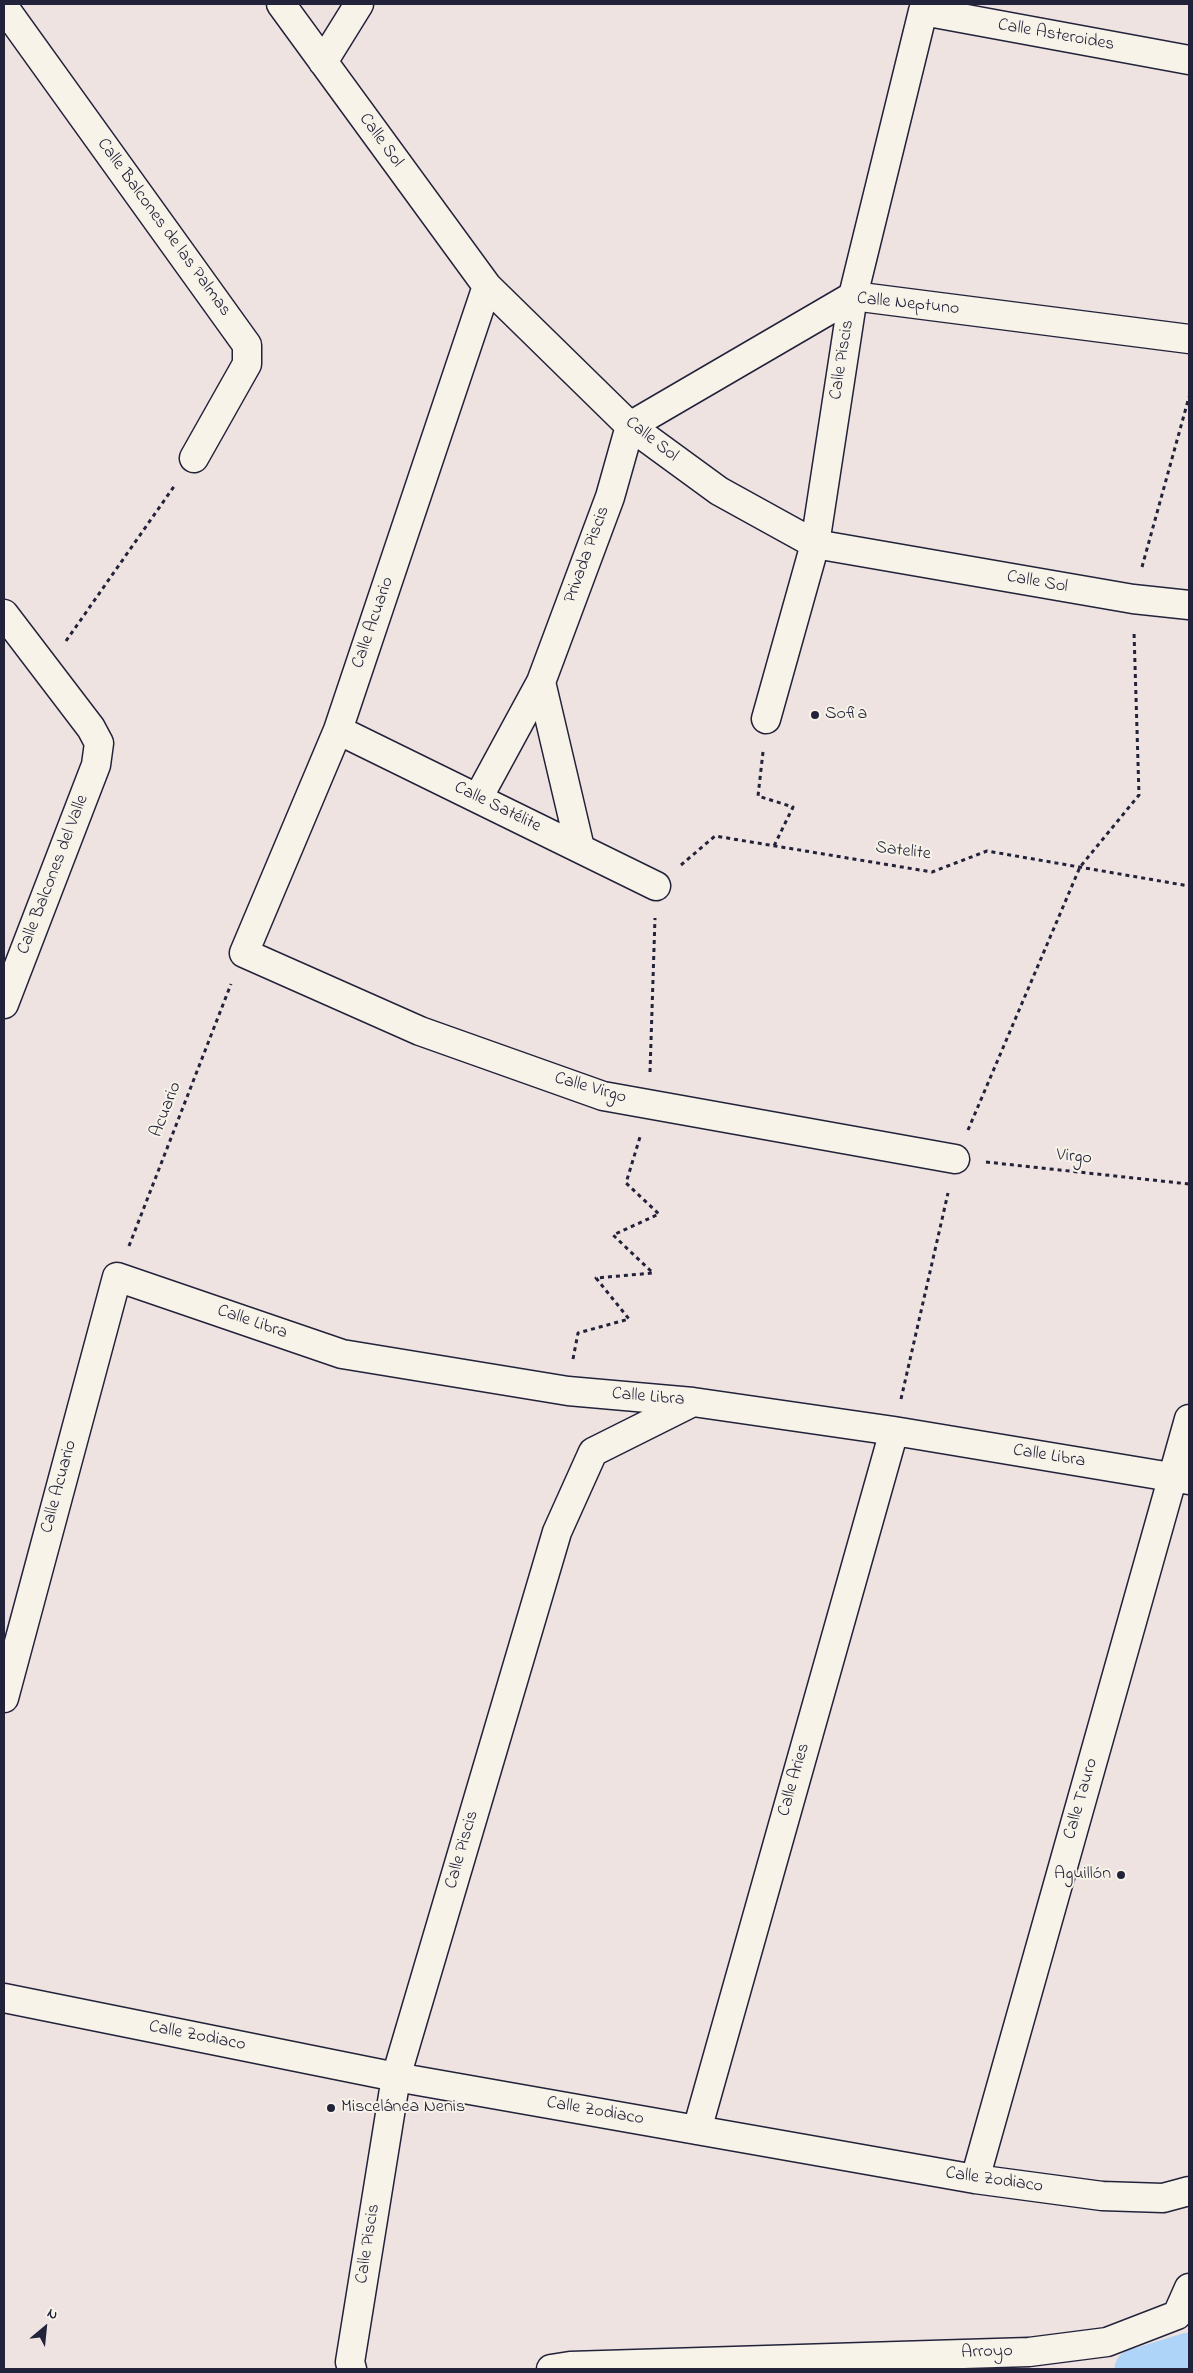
<!DOCTYPE html>
<html>
<head>
<meta charset="utf-8">
<style>
	body { margin:0 }
	#map { position:relative; width:1193px; height:2373px; overflow:hidden; background:#efe3e1; font-family:"Indie Flower",sans-serif }
	canvas { display:block }
	.frame { position:absolute; inset:0; border:5px solid #22223b; pointer-events:none }
	.north { position:absolute; left:20px; top:2303px; width:50px; height:50px; -webkit-text-stroke:4px #f7f3e8; paint-order:stroke; rotate:28deg; font-size:14px; font-weight:700; line-height:20px; text-align:center; color:#22223b }
	.north::after { content:''; display:block; margin:auto; width:18px; height:22px; background:#22223b; clip-path:polygon(50% 0,100% 100%,50% 72%,0 100%) }
</style>
</head>
<body>
<div id="map">
<canvas width="1193" height="2373"></canvas>
<div class="frame"></div>
<div class="north">N</div>
</div>
<script>
const g = document.querySelector('canvas').getContext('2d');
g.lineJoin = 'round';
function stroke(path, color, width, dash) { g.strokeStyle = color; g.lineWidth = width; g.lineCap = dash ? 'butt' : 'round'; g.setLineDash(dash || []); g.stroke(path); }
function label(font, color, halo, rows, align = 'center') {
  g.font = font + ' "Indie Flower",sans-serif'; g.lineWidth = 4; g.setLineDash([]); g.textBaseline = 'middle'; g.strokeStyle = halo; g.fillStyle = color; for (const [text, x, y, turn = 0] of rows) {
    g.save(); g.translate(x, y); g.rotate((+turn || 0) * Math.PI / 180); g.textAlign = isNaN(turn) ? turn : align; if (halo) g.strokeText(text, 0, 0); g.fillText(text, 0, 0); g.restore();
  }
}
stroke(new Path2D(`
	M1134,2369L1189,2352`), '#aed4f7', 39);
const minor = new Path2D(`
	M281,4L487,286L630,426L719,491L815,544L1133,599L1189,605
	M4,7L247,345V364L194,458
	M923,11L1189,60
	M323,62L359,4
	M487,286L338,730L244,953L420,1031L603,1096L955,1159
	M4,614L91,728L99,743L96,765L4,1004
	M541,682L580,848
	M766,719L815,544L853,296L923,11L926,4
	M338,730L656,886
	M478,798L541,682L610,497L630,426L853,296L1189,339
	M4,1698L117,1277L342,1354L568,1391L693,1402L894,1431L1189,1480
	M4,1998L396,2077L975,2179L1102,2196L1163,2198L1189,2191
	M697,2130L894,1431
	M975,2179L1189,1419
	M352,2369L350,2362L396,2077L557,1532L593,1452L693,1402
	M551,2369L570,2366L1029,2352L1107,2342L1177,2315L1189,2288`);
stroke(minor, '#22223b', 31);
stroke(new Path2D(`
	M1142,567L1189,397
	M66,641L175,485
	M763,752L758,796L793,807L774,846
	M681,865L715,836L932,872L987,851L1189,886
	M650,1072L655,918
	M968,1130L1080,867L1139,795L1134,632
	M986,1162L1189,1184
	M129,1246L231,984
	M573,1359L578,1333L629,1319L596,1278L653,1273L613,1235L659,1214L626,1183L640,1137
	M901,1399L948,1193`), '#22223b', 3, [4, 4]);
stroke(minor, '#f7f3e8', 28);
for (const [x, y, r, color] of [
	[815,715,5,"#22223b"],
	[1121,1875,5,"#22223b"],
	[331,2108,5,"#22223b"]
]) { const dot = new Path2D(); dot.arc(x, y, r, 0, 2 * Math.PI); g.fillStyle = color; g.fill(dot); stroke(dot, '#f7f3e8', 2); }
label('18px', '#22223b', '#f7f3e8', [
	["Calle Asteroides",1056,36,10],
	["Calle Sol",380,141,54],
	["Calle Balcones de las Palmas",163,228,54],
	["Calle Neptuno",908,305,6],
	["Calle Piscis",843,360,-81],
	["Calle Sol",651,440,38],
	["Privada Piscis",588,555,-70],
	["Calle Sol",1037,583,10],
	["Calle Acuario",374,623,-71],
	["Calle Satélite",497,808,26],
	["Satelite",903,852,7],
	["Calle Balcones del Valle",54,875,-69],
	["Calle Virgo",590,1089,16],
	["Acuario",167,1110,-69],
	["Virgo",1074,1158,6],
	["Calle Libra",252,1323,19],
	["Calle Libra",648,1398,5],
	["Calle Libra",1049,1457,9],
	["Calle Acuario",60,1487,-75],
	["Calle Aries",795,1780,-74],
	["Calle Tauro",1082,1799,-74],
	["Calle Piscis",463,1850,-74],
	["Calle Zodiaco",197,2037,11],
	["Calle Zodiaco",595,2112,10],
	["Calle Zodiaco",994,2181,8],
	["Calle Piscis",369,2244,-81],
	["Arroyo",987,2353,-2]
]);
label('18px', '#22223b', '#f7f3e8', [
	["Sofia",825,715],
	["Aguillón",1111,1875,"right"],
	["Miscelánea Nenis",341,2108]
], 'left');
</script>
</body>
</html>
